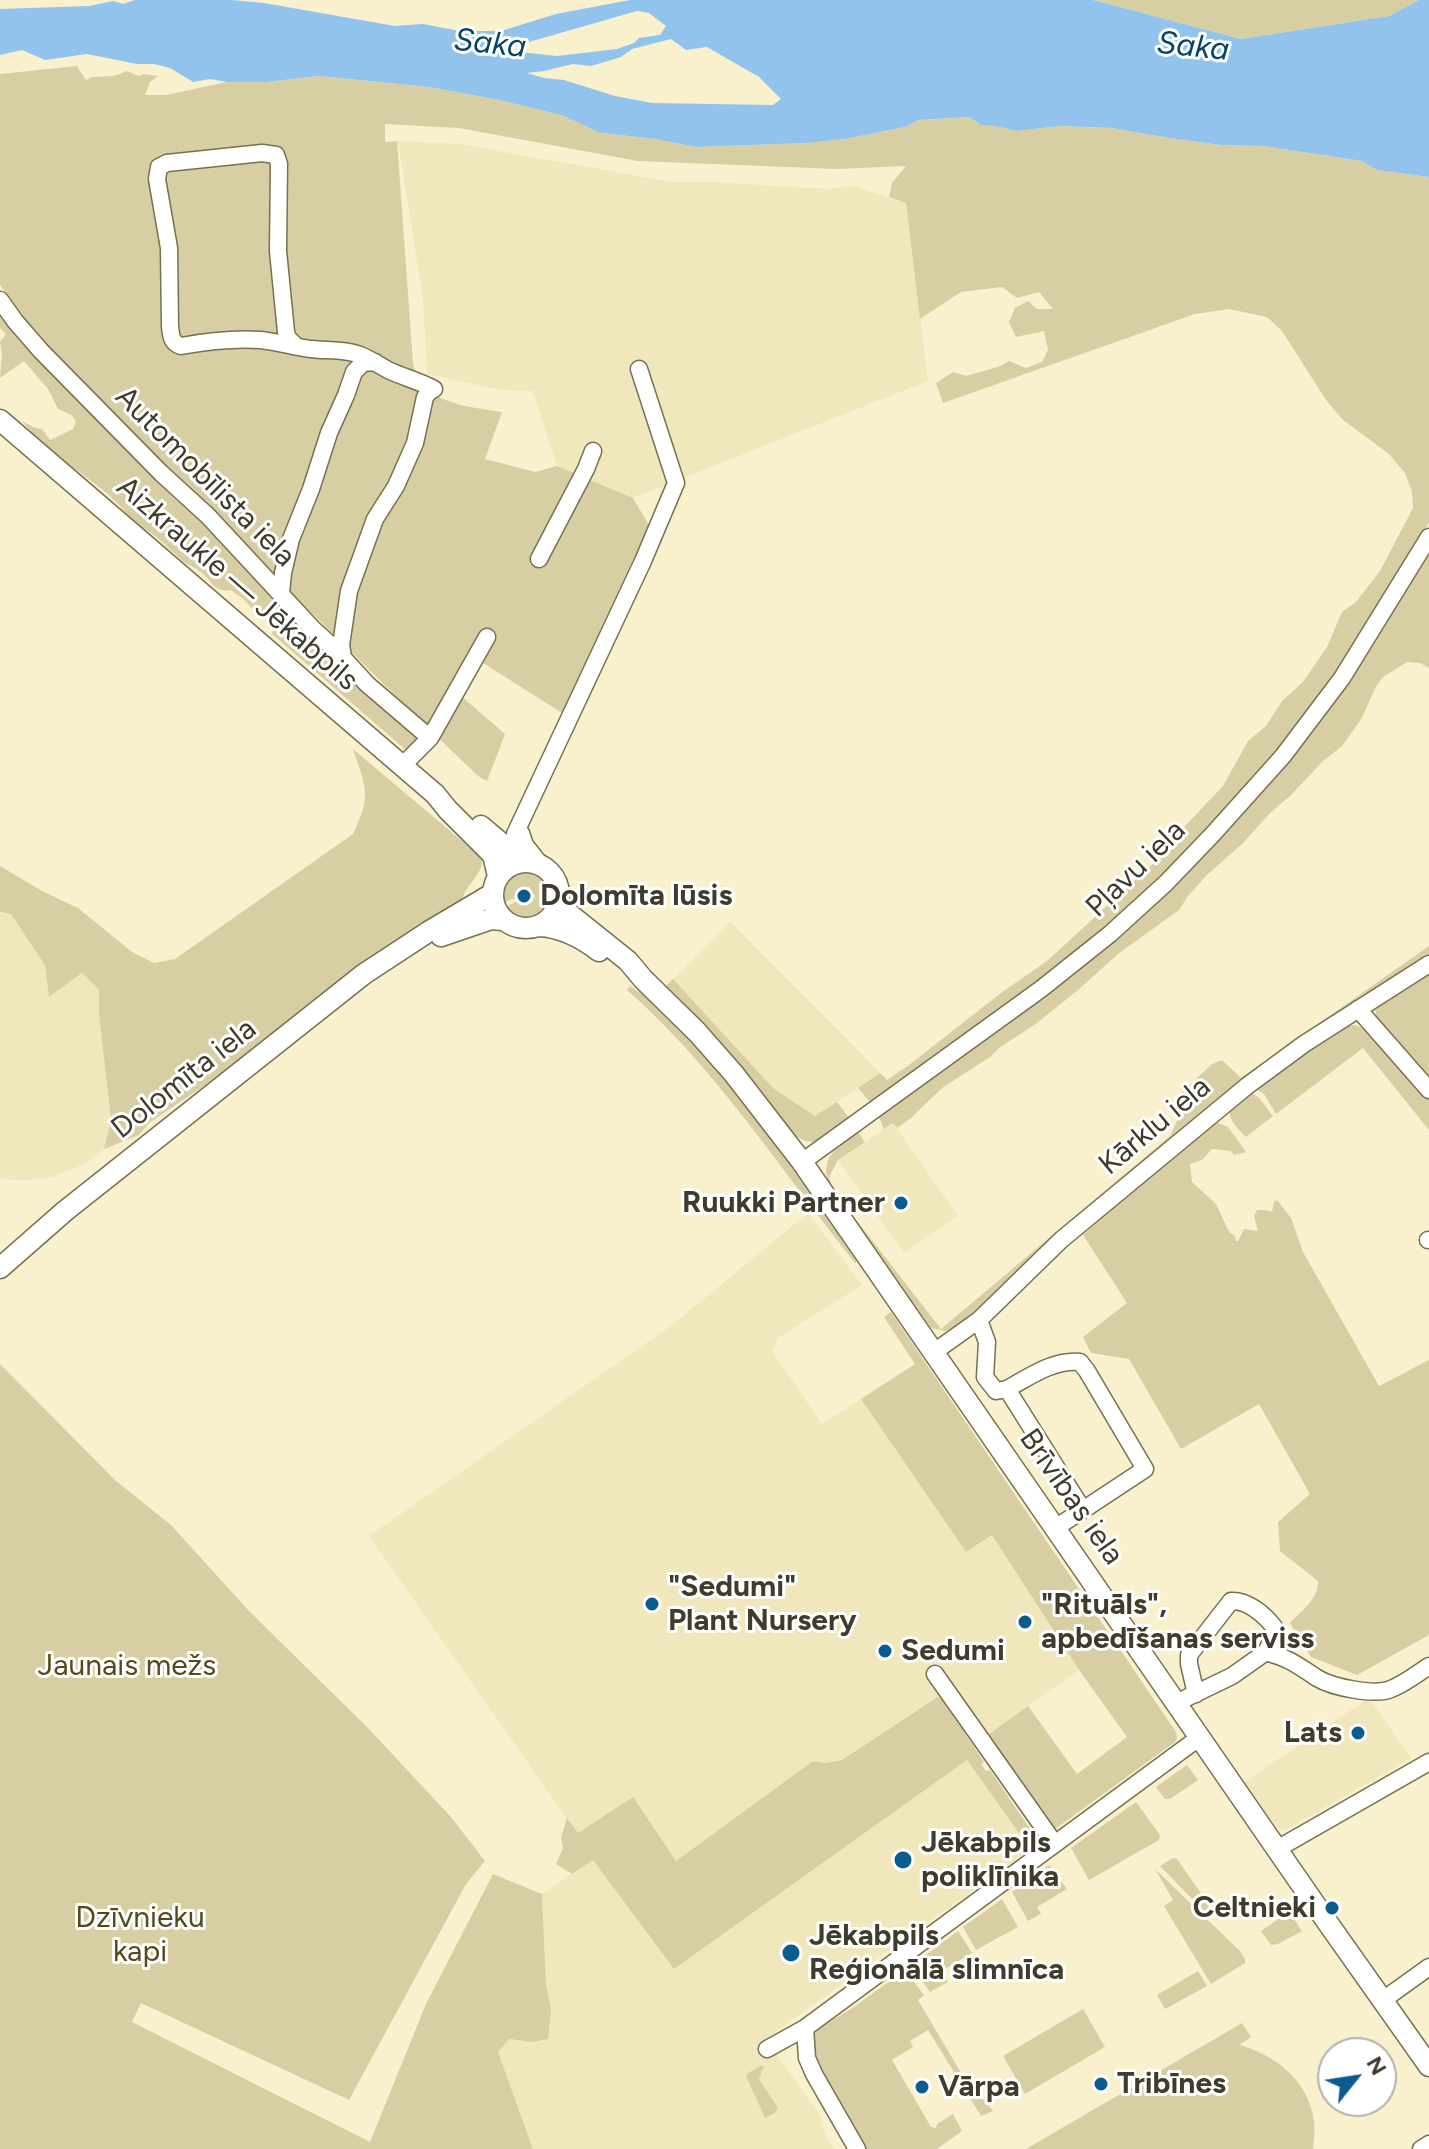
<!DOCTYPE html>
<html>
<head>
<meta charset="utf-8">
<style>
	body { margin:0 }
	#map { position:relative; width:1429px; height:2149px; overflow:hidden; background:#f9f1cd; font-family:Figtree,sans-serif }
	canvas { display:block }
	.north { position:absolute; left:1317px; top:2037px; width:80px; height:80px; box-sizing:border-box; background:#fff; border:2px solid #b2b1ab; border-radius:50%; rotate:60deg; font-size:22px; font-weight:700; line-height:32px; text-align:center; color:#3f3c2e }
	.north::after { content:''; display:block; margin:auto; width:28px; height:36px; background:#0b5c8e; clip-path:polygon(50% 0,100% 100%,50% 72%,0 100%) }
</style>
</head>
<body>
<div id="map">
<canvas width="1429" height="2149"></canvas>
<div class="north">N</div>
</div>
<script>
const g = document.querySelector('canvas').getContext('2d');
g.lineJoin = 'round';
function paint(path, color) { g.fillStyle = color; g.fill(path, 'evenodd'); }
function stroke(path, color, width, dash) { g.strokeStyle = color; g.lineWidth = width; g.lineCap = dash ? 'butt' : 'round'; g.setLineDash(dash || []); g.stroke(path); }
function label(font, color, halo, rows, align = 'center') {
  g.font = font + ' Figtree,sans-serif'; g.lineWidth = 6; g.setLineDash([]); g.textBaseline = 'middle'; g.strokeStyle = halo; g.fillStyle = color; for (const [text, x, y, turn = 0] of rows) {
    g.save(); g.translate(x, y); g.rotate((+turn || 0) * Math.PI / 180); g.textAlign = isNaN(turn) ? turn : align; if (halo) g.strokeText(text, 0, 0); g.fillText(text, 0, 0); g.restore();
  }
}
paint(new Path2D(`
	M398,141L459,144L672,182H713L827,189L855,186L906,203L928,381L633,498L557,466L533,391L500,390L427,374L423,299Z
	M0,913L11,914L46,965L50,996L82,973L99,990V1014L111,1120L104,1149L87,1163L53,1177L28,1180L0,1179Z
	M731,922L880,1073L815,1117L774,1089L673,979Z
	M893,1123L958,1216L904,1253L838,1160Z
	M808,1213L862,1285L778,1338L772,1351L822,1424L861,1399L966,1552L992,1535L1079,1670L973,1746L941,1698L935,1697L842,1760L826,1763L813,1761L676,1861L577,1833L369,1536L672,1325Z
	M1369,1698L1411,1758L1289,1828L1282,1830L1276,1827L1244,1782Z
	M967,1760L1031,1850L907,1937L766,2039L819,2114L825,2134L834,2149H533L498,2052L508,2039L532,2042L551,2009L546,1984L542,1894L593,1860L674,1969Z`), '#f1e7bc');
paint(new Path2D(`
	M1093,0H1419L1389,16L1241,39Z
	M77,66L86,80L92,77L114,76L127,71L139,76L143,74L158,76L150,82L145,95H166L227,82H267L319,76L429,87L499,100L561,115L601,133L656,139L696,147L807,143L845,139L905,127L919,120L970,117L981,125L995,126L1017,131L1060,126L1112,128L1169,138L1221,145L1263,146L1362,161L1377,170L1429,177V522L1421,537L1338,671L1297,727L1262,770L1211,826L1098,937L1050,975L871,1103L858,1088L880,1073L887,1080L909,1065L1001,993L1047,961L1169,849L1186,825L1223,786L1248,741L1266,726L1282,701L1303,682L1327,647L1342,612L1356,602L1380,571L1413,508L1412,492L1405,473L1389,454L1343,420L1326,400L1282,331L1267,317L1229,309L1195,314L943,403L936,383L953,372L966,376L998,367L1009,361L1026,368L1042,362L1048,350L1044,331L1016,337L1009,322L1015,308L1028,301L1037,309H1053L1039,292L1017,298L1002,287L961,292L920,319L906,203L889,197L892,183L906,166L836,169L638,161L459,128L385,124V142L397,141L413,363L418,385C447,405 468,407 502,412L485,459L535,472L557,466L633,498L649,525L562,713L480,661L460,695L505,734L487,781L478,776L430,730L53,357L0,285V74Z
	M0,305L423,738L407,751L272,634L273,630L270,626L268,617C251,612 253,607 242,598C238,595 234,593 231,590C214,593 212,581 201,572C196,568 189,566 184,562C170,550 152,530 134,524C115,492 71,469 44,445C36,438 29,429 22,421L33,427L42,429L50,440L73,429L76,422L72,415L58,409L48,389L24,361L0,378L2,353L0,342L6,334L0,328Z
	M1429,550V668L1420,663L1407,662L1383,677L1375,688L1362,718L1342,746L1323,761L1290,796L1270,813L1243,843L1207,875L1188,896L1179,910L1118,954L1078,990L1037,1023L999,1048L990,1057L942,1088L911,1118L897,1128L893,1123L884,1129L879,1117L1091,958L1321,717L1389,618Z
	M353,749L481,857C487,874 461,886 462,904L372,957L214,1079L149,1123L139,1135L104,1149L111,1120L99,1014V990L82,973L49,997L45,965L11,914L0,912V866L42,891L78,908L132,952L154,963L175,959L353,834C372,794 366,789 353,749Z
	M522,873C573,872 536,947 506,907L517,901L524,906L532,902L535,896L529,887H522L517,892L516,898L504,902C502,887 507,877 522,873Z
	M1429,946V957L1242,1081L1155,1152L1083,1214L971,1317L946,1331L931,1328L830,1189C819,1157 834,1149 858,1132L865,1142L838,1160L829,1177L833,1190L941,1329L1170,1136L1177,1121L1178,1101L1182,1092L1212,1064L1222,1060L1241,1078Z
	M1429,972V1082L1377,1021L1375,1008Z
	M673,979L774,1089L815,1116L837,1102L849,1118L815,1142L805,1141L794,1135L767,1102L665,987Z
	M630,986C639,993 651,999 660,1007C676,1022 691,1040 706,1057C761,1119 809,1188 856,1257V1264C781,1171 717,1069 627,990Z
	M1355,1025C1382,1033 1410,1076 1429,1099V1130L1363,1048L1276,1114L1264,1094L1256,1089L1283,1067L1347,1026Z
	M1252,1093L1259,1098L1273,1116L1246,1137C1225,1117 1222,1105 1252,1093Z
	M1218,1123L1228,1127L1246,1152L1234,1155L1231,1151L1212,1149L1202,1160L1190,1164L1192,1182L1216,1204L1229,1232L1235,1236L1236,1241H1238L1244,1229L1258,1231L1254,1216L1257,1210H1265L1272,1212L1274,1202L1277,1200L1291,1218L1303,1252L1379,1386L1429,1360V1635L1357,1675L1311,1657L1290,1623C1301,1611 1319,1599 1318,1581L1280,1551L1278,1522L1310,1494L1259,1404L1181,1449L1129,1359L1091,1353L1083,1337L1127,1303L1083,1235L1159,1167L1213,1125Z
	M891,1312L1176,1732L1177,1738L1175,1742L1051,1832L985,1737L1028,1706L1077,1774L1127,1737L1079,1670L992,1535L966,1552L861,1399L915,1364L884,1317Z
	M0,1364L115,1480L171,1525L249,1611L368,1728L451,1817L485,1861L466,1884L349,2100L141,2003L132,2022L370,2142L426,2004L493,1874L542,1894L546,1984L551,2009L548,2039L532,2042L509,2039L498,2052L533,2149H0Z
	M937,1697L941,1698L984,1762L981,1764L986,1771L990,1770L1037,1839V1846L1031,1850L967,1760L674,1969L593,1860L572,1874L556,1864L563,1848L561,1838L567,1818L578,1833L633,1797L676,1861L813,1761L826,1763L842,1760Z
	M1187,1765L1198,1780L1170,1799H1165L1156,1787Z
	M1136,1802L1160,1835L1159,1840L1089,1880L1071,1848Z
	M1173,1858L1177,1859L1214,1912L1209,1916L1160,1866Z
	M1049,1865L1067,1889L1037,1907L1041,1914L1028,1921L1012,1892Z
	M1155,1869L1240,1951L1245,1959V1963L1211,1984L1164,1906L1173,1900Z
	M1002,1899L1018,1927L976,1950L963,1927Z
	M1289,1912L1302,1931L1278,1944L1271,1945L1261,1931Z
	M958,1931L972,1953L942,1971L948,1982L930,1992L911,1966Z
	M905,1970L924,1995L918,2000L973,2093L984,2100L993,2111L981,2116L928,2030L910,2041L913,2047L892,2060L931,2127L936,2128L937,2124L953,2114L962,2131L937,2149H865L812,2056L813,2032L851,2009Z
	M1198,1971L1207,1986L1165,2009L1157,1995Z
	M1083,2009L1105,2047L1025,2094L1003,2056Z
	M1242,2023L1251,2037L1239,2045C1287,2058 1323,2096 1313,2149H1026Z
	M761,2066H764L759,2079L778,2108L775,2113L765,2118L746,2076L748,2073Z`), '#d8cea4');
paint(new Path2D(`
	M135,0H232L264,3L395,26L423,24L459,31H501L556,14L630,0H1093L1241,39L1389,16L1419,0H1429V177L1377,170L1362,161L1263,146L1221,145L1169,138L1112,128L1060,126L1017,131L995,126L981,125L970,117L919,120L905,127L845,139L807,143L696,147L656,139L601,133L561,115L499,100L429,87L319,76L267,82H227L210,79L193,82L170,68L154,64H137L87,54L45,60L22,50L0,55V9L89,6L113,1L123,4ZM637,11L649,13L666,26L660,35L639,38L634,43L617,49L557,56L501,50ZM671,39L686,50L707,47L759,77L781,99L773,105L652,103L615,96L564,80L544,78L527,73L544,71L573,64L591,66L621,57L632,49Z`), '#91c3ed');
const minor = new Path2D(`
	M0,300L15,321L41,351L161,473L208,516L313,629L334,648L367,684L430,738L402,766
	M296,346L288,338L286,332L278,251L279,164L276,155L262,153L167,163L159,167L157,179L169,248L170,326C171,335 171,343 181,346C208,341 234,338 261,340C278,342 294,347 311,349C327,351 345,349 360,355C370,359 379,365 388,370C403,377 419,381 434,389L430,391L425,397L415,443L396,486L375,519L349,591L341,645L343,657
	M539,559L586,469L593,451
	M281,593L283,573L291,539L311,489L329,433L346,395L354,372L363,363L375,362
	M430,738L487,637
	M521,833L525,845L540,864
	M522,860L514,848L515,834L643,561L676,483L639,369
	M1358,1009L1429,1090
	M802,1162L1041,989L1110,934L1166,883L1213,834L1283,756L1342,678L1429,537
	M1428,1240H1429
	M979,1320L987,1342L985,1377L996,1391L1007,1389C1029,1377 1054,1359 1080,1362L1087,1371L1145,1469L1083,1510L1007,1389
	M934,1352L979,1320L1061,1240L1247,1086L1304,1044L1429,964
	M1055,1528L1083,1510
	M935,1674L1055,1844
	M1196,1694L1189,1664V1655L1231,1601C1247,1600 1264,1614 1274,1627V1636L1266,1652
	M1176,1703L1232,1676L1266,1652C1291,1659 1297,1665 1317,1678C1332,1687 1374,1696 1391,1689C1404,1684 1417,1674 1429,1666
	M1277,1849L1429,1762
	M1383,2000L1429,1967
	M805,2028L807,2058L814,2074L857,2149
	M767,2049L805,2028L1200,1737
	M1421,2149L1429,2144`);
const major = new Path2D(`
	M0,420L435,794L448,810L493,855L498,876
	M481,826L508,849L516,862
	M493 895a33 33 0 1 1 66 0a33 33 0 1 1-66 0Z
	M558,905L628,961L643,979L697,1032L734,1074L802,1162L1330,1926L1429,2066
	M539,926C561,927 582,938 599,951
	M441,936L491,919L503,920
	M0,1268L65,1211L364,974L428,932L492,894`);
stroke(minor, '#787051', 19);
stroke(major, '#787051', 23);
stroke(minor, '#fff', 16);
stroke(major, '#fff', 20);
for (const [x, y, r, color] of [
	[524,896,8,"#0b5c8e"],
	[901,1203,8,"#0b5c8e"],
	[652,1604,8,"#0b5c8e"],
	[1025,1622,8,"#0b5c8e"],
	[885,1651,8,"#0b5c8e"],
	[1358,1733,8,"#0b5c8e"],
	[903,1860,10,"#0b5c8e"],
	[1332,1908,8,"#0b5c8e"],
	[791,1953,10,"#0b5c8e"],
	[1101,2084,8,"#0b5c8e"],
	[922,2087,8,"#0b5c8e"]
]) { const dot = new Path2D(); dot.arc(x, y, r, 0, 2 * Math.PI); g.fillStyle = color; g.fill(dot); stroke(dot, '#fff', 3); }
label('30px', '#3f3c2e', '#fff', [
	["Automobīlista iela",205,477,45],
	["Aizkraukle — Jēkabpils",237,584,41],
	["Pļavu iela",1136,869,-44],
	["Dolomīta iela",184,1079,-38],
	["Kārklu iela",1155,1126,-40],
	["Brīvības iela",1071,1497,55]
]);
label('bold 30px', '#3f3c2e', '#fff', [
	["Dolomīta lūsis",540,896],
	["Ruukki Partner",885,1203,"right"],
	["\"Sedumi\"",668,1587],
	["Plant Nursery",668,1621],
	["\"Rituāls\",",1041,1605],
	["apbedīšanas serviss",1041,1639],
	["Sedumi",901,1651],
	["Lats",1342,1733,"right"],
	["Jēkabpils",921,1843],
	["poliklīnika",921,1877],
	["Celtnieki",1316,1908,"right"],
	["Jēkabpils",809,1936],
	["Reģionālā slimnīca",809,1970],
	["Tribīnes",1117,2084],
	["Vārpa",938,2087]
], 'left');
label('30px', '#54491b', '#fff', [
	["Jaunais mežs",127,1666],
	["Dzīvnieku",140,1918],
	["kapi",140,1952]
]);
label('italic 32px', '#06436a', '#fff', [
	["Saka",490,44,6],
	["Saka",1193,47,6]
]);
</script>
</body>
</html>
